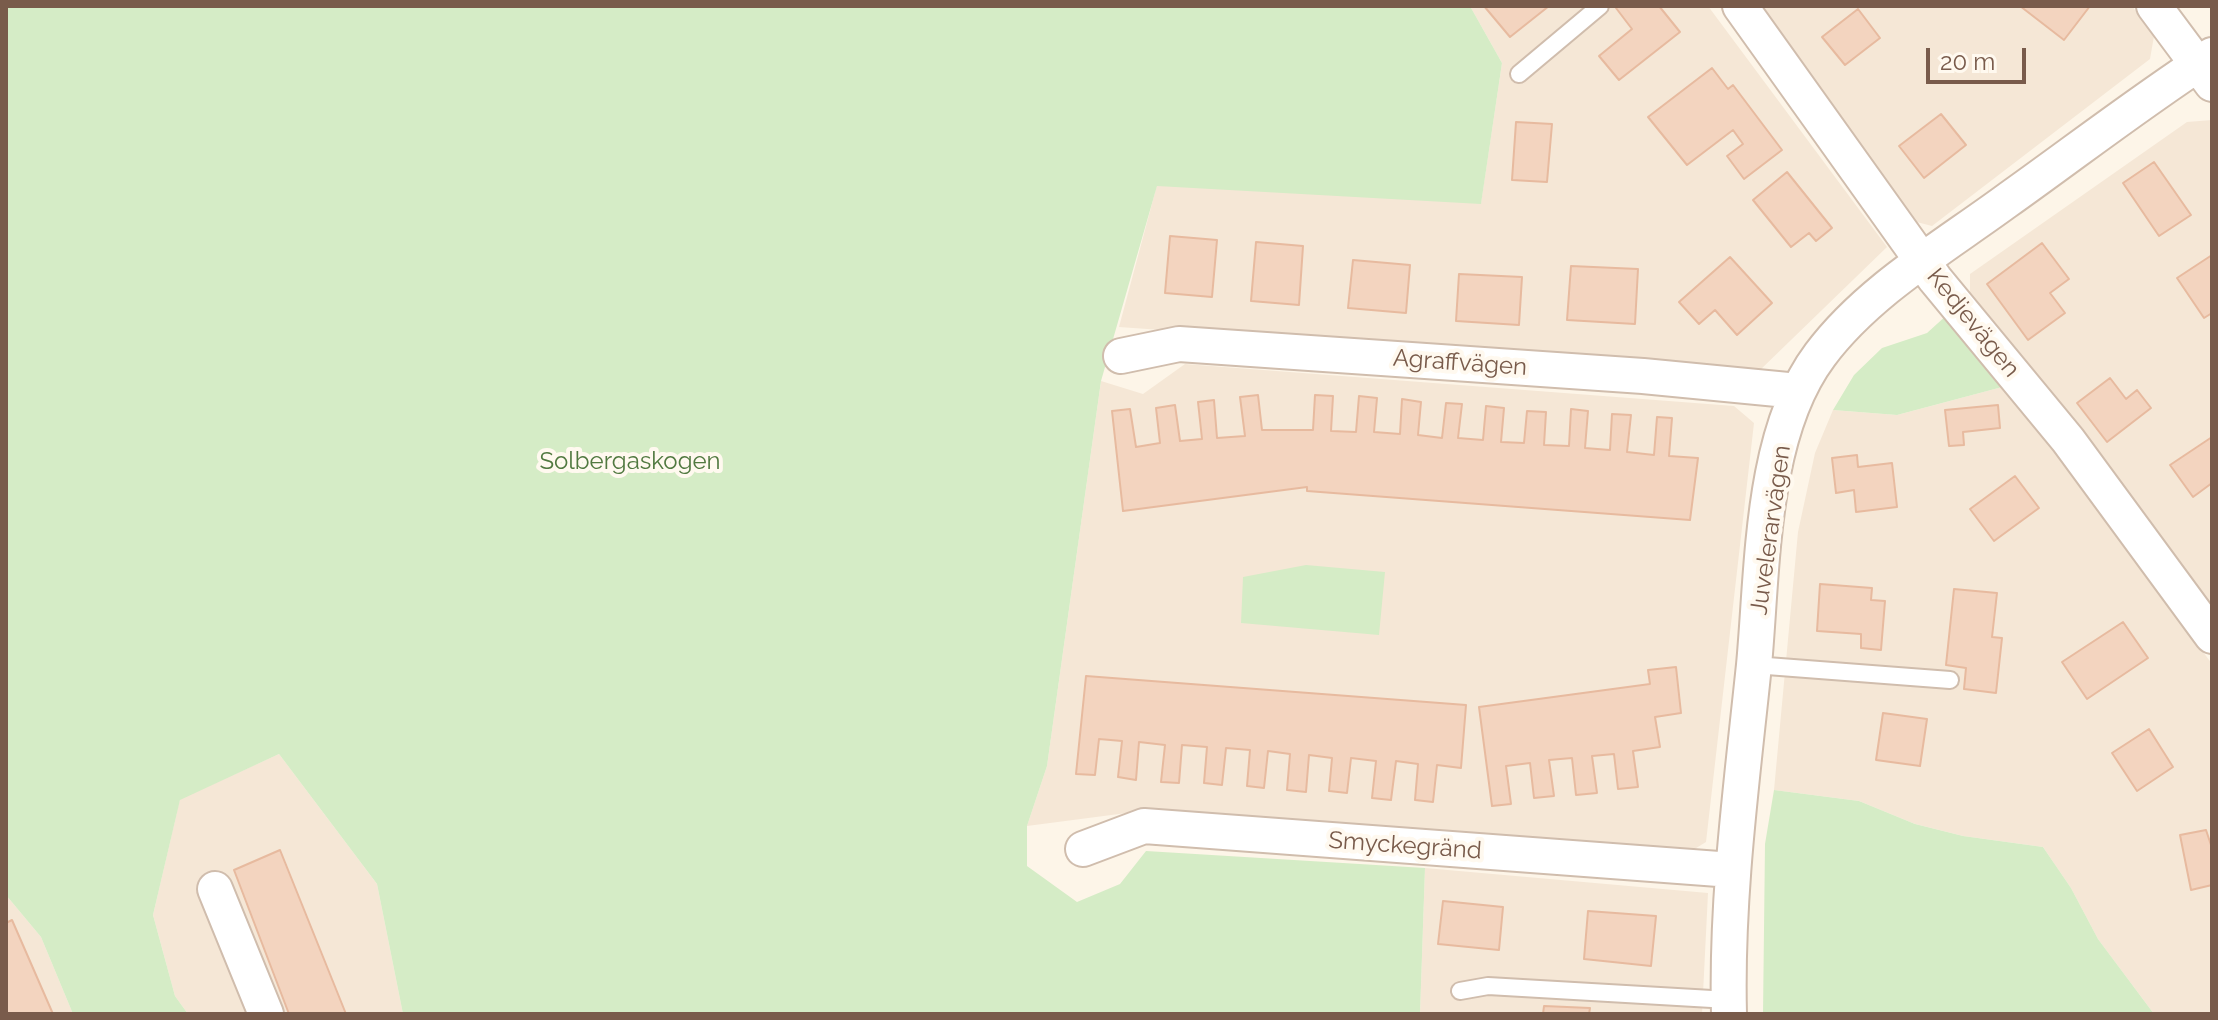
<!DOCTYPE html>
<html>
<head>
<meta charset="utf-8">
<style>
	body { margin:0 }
	#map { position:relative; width:2218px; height:1020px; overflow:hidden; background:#fdf5e8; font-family:Raleway,sans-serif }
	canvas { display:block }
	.frame { position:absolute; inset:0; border:8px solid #795b4b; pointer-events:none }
	.scale { position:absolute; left:1926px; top:48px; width:100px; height:36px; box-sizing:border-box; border:4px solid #795b4b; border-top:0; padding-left:10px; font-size:24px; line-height:28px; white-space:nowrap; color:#795b4b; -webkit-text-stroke:6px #fff9ef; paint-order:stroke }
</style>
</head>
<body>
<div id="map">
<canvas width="2218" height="1020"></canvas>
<div class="frame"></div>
<div class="scale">20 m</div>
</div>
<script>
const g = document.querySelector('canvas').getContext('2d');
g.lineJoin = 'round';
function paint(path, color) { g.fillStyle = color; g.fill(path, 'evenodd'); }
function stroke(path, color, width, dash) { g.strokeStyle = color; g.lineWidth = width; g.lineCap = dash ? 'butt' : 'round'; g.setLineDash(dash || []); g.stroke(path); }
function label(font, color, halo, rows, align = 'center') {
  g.font = font + ' Raleway,sans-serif'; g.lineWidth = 8; g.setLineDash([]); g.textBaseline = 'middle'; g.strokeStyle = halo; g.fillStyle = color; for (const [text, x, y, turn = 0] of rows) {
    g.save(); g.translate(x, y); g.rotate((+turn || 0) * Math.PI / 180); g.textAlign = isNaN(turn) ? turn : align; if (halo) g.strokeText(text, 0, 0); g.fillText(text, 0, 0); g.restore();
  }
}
paint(new Path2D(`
	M1470,6H1708L1887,247L1758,372L1119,327L1157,185L1481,203L1502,63Z
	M1753,6H2132L2154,36L2150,59L1932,226L1909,220Z
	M2212,120V617L1970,297V274L2187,122Z
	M1185,364L1734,406L1754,423L1706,842L1688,853L1142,811L1027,826L1047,766L1101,381L1143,394Z
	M2006,386L2212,664V1014H2154L2098,939L2071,888L2043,847L1963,836L1915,824L1859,801L1774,790L1798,532L1815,453L1833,410L1897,415Z
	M279,754L377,884L403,1014H188L175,996L153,915L180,799Z
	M1425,868L1708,893L1702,1014H1420Z
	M6,895L41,937L73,1014H6Z`), '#f5e7d6');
paint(new Path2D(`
	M6,6H1470L1502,63L1481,204L1157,186L1101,381L1047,766L1027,826V866L1077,902L1120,884L1146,851L1425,868L1420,1014H403L377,884L279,754L180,800L153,915L175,996L188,1014H73L41,937L6,895Z
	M1948,314L2006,386L1897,415L1833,410L1854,375L1882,348L1927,333Z
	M1306,565L1385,572L1379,635L1241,623L1243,577Z
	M1774,790L1859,801L1915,824L1963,836L2043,847L2071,888L2098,939L2154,1014H1763L1765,844Z`), '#d5ecc6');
const building = new Path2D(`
	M1484,6H1549L1510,37Z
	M1618,6H1659L1680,32L1619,80L1599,56L1632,29L1616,8Z
	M2020,6H2090L2064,40Z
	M1858,9L1880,38L1845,65L1822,37Z
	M1712,68L1728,89L1733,85L1782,150L1744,179L1727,156L1743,144L1733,130L1687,165L1648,117Z
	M1941,114L1966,145L1924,178L1899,146Z
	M1516,122L1552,124L1547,182L1512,180Z
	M2154,162L2191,215L2159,236L2123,183Z
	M1787,172L1832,228L1816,241L1809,233L1791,247L1753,200Z
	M1170,236L1217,240L1212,297L1165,293Z
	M1256,242L1303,246L1299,305L1251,301Z
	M2042,243L2069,279L2050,293L2065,313L2028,340L1987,284Z
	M2212,255V313L2204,318L2177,278Z
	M1730,257L1772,303L1737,335L1715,310L1699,324L1679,302Z
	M1353,260L1410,265L1406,313L1348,308Z
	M1571,266L1638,269L1635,324L1567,320Z
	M1459,274L1522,277L1519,325L1456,321Z
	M2110,378L2126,399L2137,390L2151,408L2107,442L2077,403Z
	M1258,395L1262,430H1313L1315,395L1333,396L1331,431L1356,432L1359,396L1377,398L1374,432L1400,434L1402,399L1421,402L1418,435L1442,438L1446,403L1462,404L1458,438L1483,440L1486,406L1504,408L1501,442L1524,443L1527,411L1546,412L1544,445L1569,446L1571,409L1588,411L1585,448L1610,450L1612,414L1631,415L1627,452L1654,455L1657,417L1672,418L1669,456L1698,458L1690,520L1307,491V487L1123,511L1112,411L1130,409L1136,447L1160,443L1156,408L1175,405L1180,441L1202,439L1198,402L1214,400L1217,438L1245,436L1240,397Z
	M1998,405L2000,428L1963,432L1964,445L1949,446L1945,410Z
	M2212,437V483L2193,497L2170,465Z
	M1857,455L1858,467L1892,463L1897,507L1856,512L1854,490L1836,493L1832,458Z
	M2015,476L2039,508L1994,541L1970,509Z
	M1820,584L1872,588L1871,600L1885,601L1881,650L1861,648V634L1817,631Z
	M1954,589L1997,593L1992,637L2002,638L1996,693L1964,689L1966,668L1946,665Z
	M2123,622L2148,658L2087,699L2062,662Z
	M1676,667L1681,713L1655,717L1660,747L1633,751L1638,787L1618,789L1614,754L1592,756L1597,793L1576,795L1572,758L1549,760L1554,796L1534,798L1530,763L1506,766L1511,804L1492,806L1479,707L1650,684L1648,670Z
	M1086,676L1466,705L1461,768L1437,765L1433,802L1415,800L1418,764L1396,761L1391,800L1372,798L1376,761L1351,758L1347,793L1329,791L1332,758L1309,755L1306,792L1287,790L1290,754L1268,751L1264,788L1247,786L1250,750L1226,748L1222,785L1204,783L1207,747L1182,745L1179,783L1161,782L1165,745L1139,742L1136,780L1118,777L1122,741L1099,739L1095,775L1076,774Z
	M1883,713L1927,719L1920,766L1876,760Z
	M2149,729L2173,767L2137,791L2112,753Z
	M2206,830L2212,848V885L2191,890L2180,835Z
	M280,850L346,1014H289L234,870Z
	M1443,901L1503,907L1499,950L1438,944Z
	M1588,911L1656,916L1651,966L1584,959Z
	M12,920L53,1014H6V923Z
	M1544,1006L1590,1008L1589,1014H1543Z`);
paint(building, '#f3d4bf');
stroke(building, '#e7ba9f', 2);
const lane = new Path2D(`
	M1519,74L1600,6
	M1754,665L1950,680
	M1460,991L1488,986L1729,1000`);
const street = new Path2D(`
	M1740,6L1935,279L2068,440L2212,636
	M2154,6L2212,84
	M1121,356L1179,344L1643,376L1798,391
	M1083,849L1144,826L1732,870
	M215,889L266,1014
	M1729,1014C1726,897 1742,781 1754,665C1763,569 1760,435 1820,355C1867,292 1942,248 2005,202C2074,153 2141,101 2212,55`);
stroke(lane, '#d0bdad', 20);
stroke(street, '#d0bdad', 38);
stroke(lane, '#fff', 16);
stroke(street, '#fff', 34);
label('24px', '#795b4b', '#fff9ef', [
	["Kedjevägen",1973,323,51],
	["Agraffvägen",1460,363,4],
	["Juvelerarvägen",1771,530,-82],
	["Smyckegränd",1405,846,4]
]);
label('24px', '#517940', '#fff9ef', [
	["Solbergaskogen",630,462]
]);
</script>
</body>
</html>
